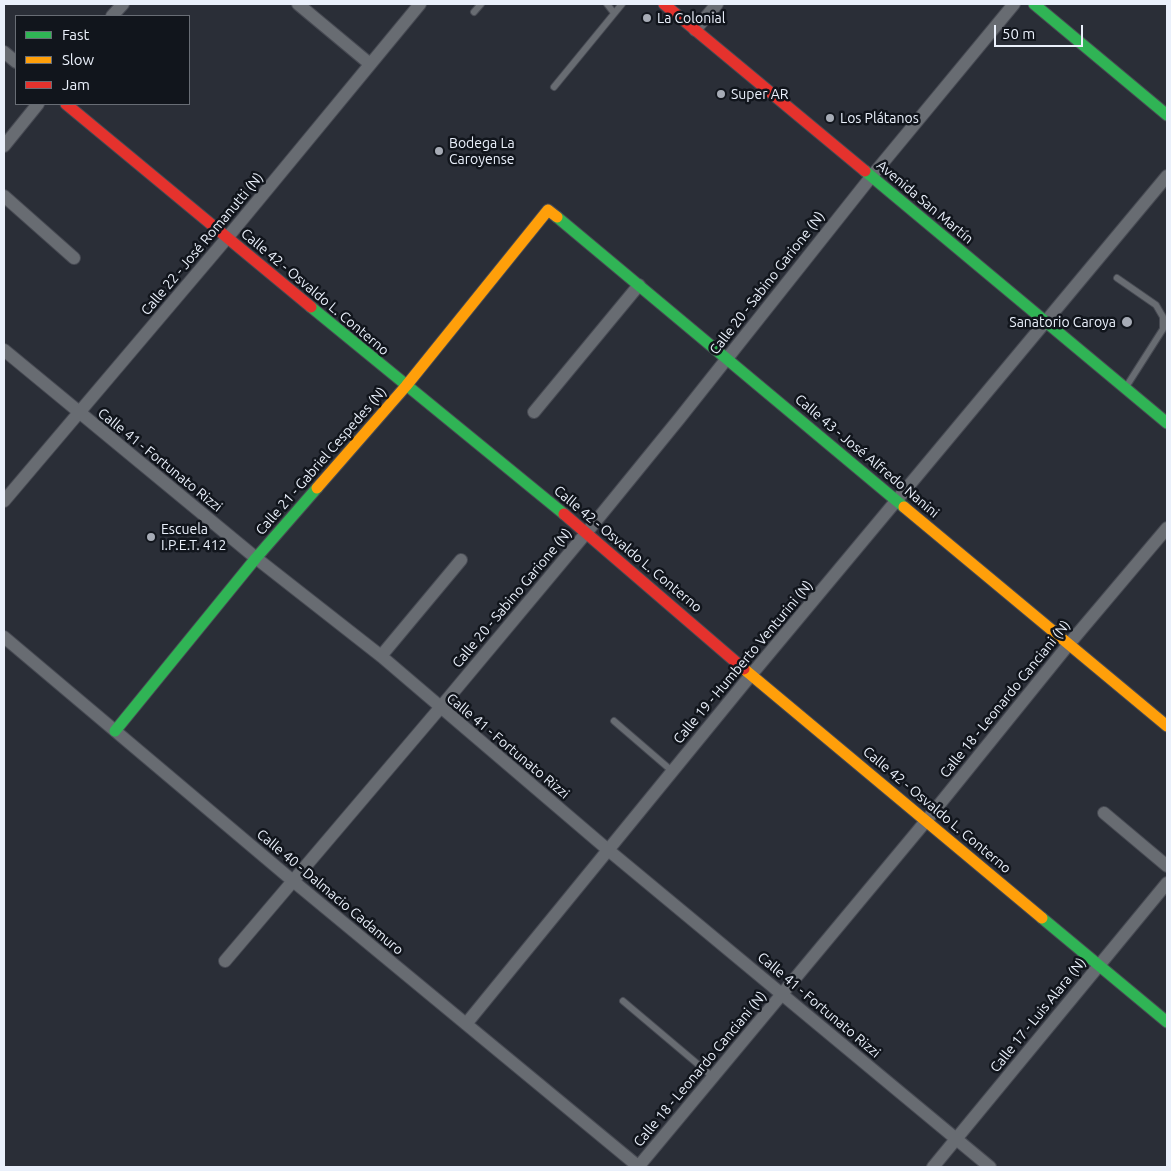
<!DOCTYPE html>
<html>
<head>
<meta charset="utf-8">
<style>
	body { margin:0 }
	#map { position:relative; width:1171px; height:1171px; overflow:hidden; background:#2a2e37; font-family:Ubuntu,sans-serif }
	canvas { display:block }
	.frame { position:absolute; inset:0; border:5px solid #eaf0fb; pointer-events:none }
	.legend { position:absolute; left:15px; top:15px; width:175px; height:90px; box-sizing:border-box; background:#11151c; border:1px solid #686d75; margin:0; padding:6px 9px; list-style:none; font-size:15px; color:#eaf0fb }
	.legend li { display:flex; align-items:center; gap:10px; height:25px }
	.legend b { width:25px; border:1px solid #686d75 }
	.scale { position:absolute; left:994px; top:25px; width:89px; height:22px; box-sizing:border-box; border:2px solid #eaf0fb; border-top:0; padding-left:6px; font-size:15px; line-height:18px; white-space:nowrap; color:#eaf0fb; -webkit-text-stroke:4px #11151c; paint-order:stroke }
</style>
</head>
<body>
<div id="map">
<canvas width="1171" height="1171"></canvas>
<div class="frame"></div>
<ul class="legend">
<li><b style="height:6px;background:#30b455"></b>Fast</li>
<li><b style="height:6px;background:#ff9f0a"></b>Slow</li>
<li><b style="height:6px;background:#e5322d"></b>Jam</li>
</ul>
<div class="scale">50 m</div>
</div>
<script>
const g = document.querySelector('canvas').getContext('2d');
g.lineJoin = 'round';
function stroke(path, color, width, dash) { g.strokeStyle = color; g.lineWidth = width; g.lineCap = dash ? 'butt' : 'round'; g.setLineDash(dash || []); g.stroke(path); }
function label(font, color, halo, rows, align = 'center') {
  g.font = font + ' Ubuntu,sans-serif'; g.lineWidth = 5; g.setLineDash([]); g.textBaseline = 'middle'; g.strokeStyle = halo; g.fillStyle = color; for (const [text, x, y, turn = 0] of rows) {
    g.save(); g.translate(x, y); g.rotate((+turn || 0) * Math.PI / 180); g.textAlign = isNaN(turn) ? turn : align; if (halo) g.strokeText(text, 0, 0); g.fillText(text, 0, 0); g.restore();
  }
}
const lane = new Path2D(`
	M607,4L614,13
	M474,12L481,4
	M554,87L622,4
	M1117,278L1156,305L1163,317V329L1126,387
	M614,721L672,771
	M623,1001L713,1077`);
const street = new Path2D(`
	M298,4L370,64
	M112,16L123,4
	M695,30L717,4
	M4,52L16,62
	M4,146L38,104
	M4,196L74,258
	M4,350L256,558L381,656L607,849L990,1167
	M534,412L639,285
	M4,501L227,238L420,4
	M4,637L293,881L639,1167
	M381,656L461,560
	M1104,813L1167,866
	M225,961L440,708L587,532L679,419L871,177L1014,4
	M466,1024L751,675L1167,176
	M638,1167L926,821L1069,644L1167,528
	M933,1167L1167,883`);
const fast = new Path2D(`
	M1034,4L1167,115
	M865,171L1167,423
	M557,217L904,507
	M311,307L564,514
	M115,731L256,558L317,488
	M1042,918L1167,1022`);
const slow = new Path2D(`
	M317,488L406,386L548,210L557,217
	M904,507L1167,726
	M744,669L1042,918`);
const jam = new Path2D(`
	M664,4L865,171
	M66,104L311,307
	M564,514L744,669`);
stroke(lane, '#474a53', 8);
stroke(street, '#474a53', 14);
stroke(fast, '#474a53', 13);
stroke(slow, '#474a53', 13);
stroke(jam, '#474a53', 13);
stroke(lane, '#686c72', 6);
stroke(street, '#686c72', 12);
stroke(fast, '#30b455', 11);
stroke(slow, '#ff9f0a', 11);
stroke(jam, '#e5322d', 11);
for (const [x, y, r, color] of [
	[647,18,5,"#a7acb6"],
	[721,94,5,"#a7acb6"],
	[830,118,5,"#a7acb6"],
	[439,151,5,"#a7acb6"],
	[1127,322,6,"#a7acb6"],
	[151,537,5,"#a7acb6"]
]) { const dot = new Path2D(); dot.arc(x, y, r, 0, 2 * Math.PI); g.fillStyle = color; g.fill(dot); stroke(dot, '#11151c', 2); }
label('14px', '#eaf0fb', '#11151c', [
	["La Colonial",657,18],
	["Super AR",731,94],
	["Los Plátanos",840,118],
	["Bodega La",449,143],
	["Caroyense",449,159],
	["Sanatorio Caroya",1116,322,"right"],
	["Escuela",161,529],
	["I.P.E.T. 412",161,545]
], 'left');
label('14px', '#eaf0fb', '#11151c', [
	["Avenida San Martín",925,202,40],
	["Calle 22 - José Romanutti (N)",202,244,-50],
	["Calle 20 - Sabino Garione (N)",767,283,-52],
	["Calle 42 - Osvaldo L. Conterno",315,292,40],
	["Calle 43 - José Alfredo Nanini",867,456,40],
	["Calle 41 - Fortunato Rizzi",160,460,39],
	["Calle 21 - Gabriel Cespedes (N)",321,461,-49],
	["Calle 42 - Osvaldo L. Conterno",628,549,40],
	["Calle 20 - Sabino Garione (N)",512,598,-50],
	["Calle 19 - Humberto Venturini (N)",743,662,-50],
	["Calle 18 - Leonardo Canciani (N)",1005,699,-51],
	["Calle 41 - Fortunato Rizzi",508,746,40],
	["Calle 42 - Osvaldo L. Conterno",937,810,40],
	["Calle 40 - Dalmacio Cadamuro",330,892,40],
	["Calle 41 - Fortunato Rizzi",819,1005,40],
	["Calle 17 - Luis Alara (N)",1038,1015,-51],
	["Calle 18 - Leonardo Canciani (N)",700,1069,-50]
]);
</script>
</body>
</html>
